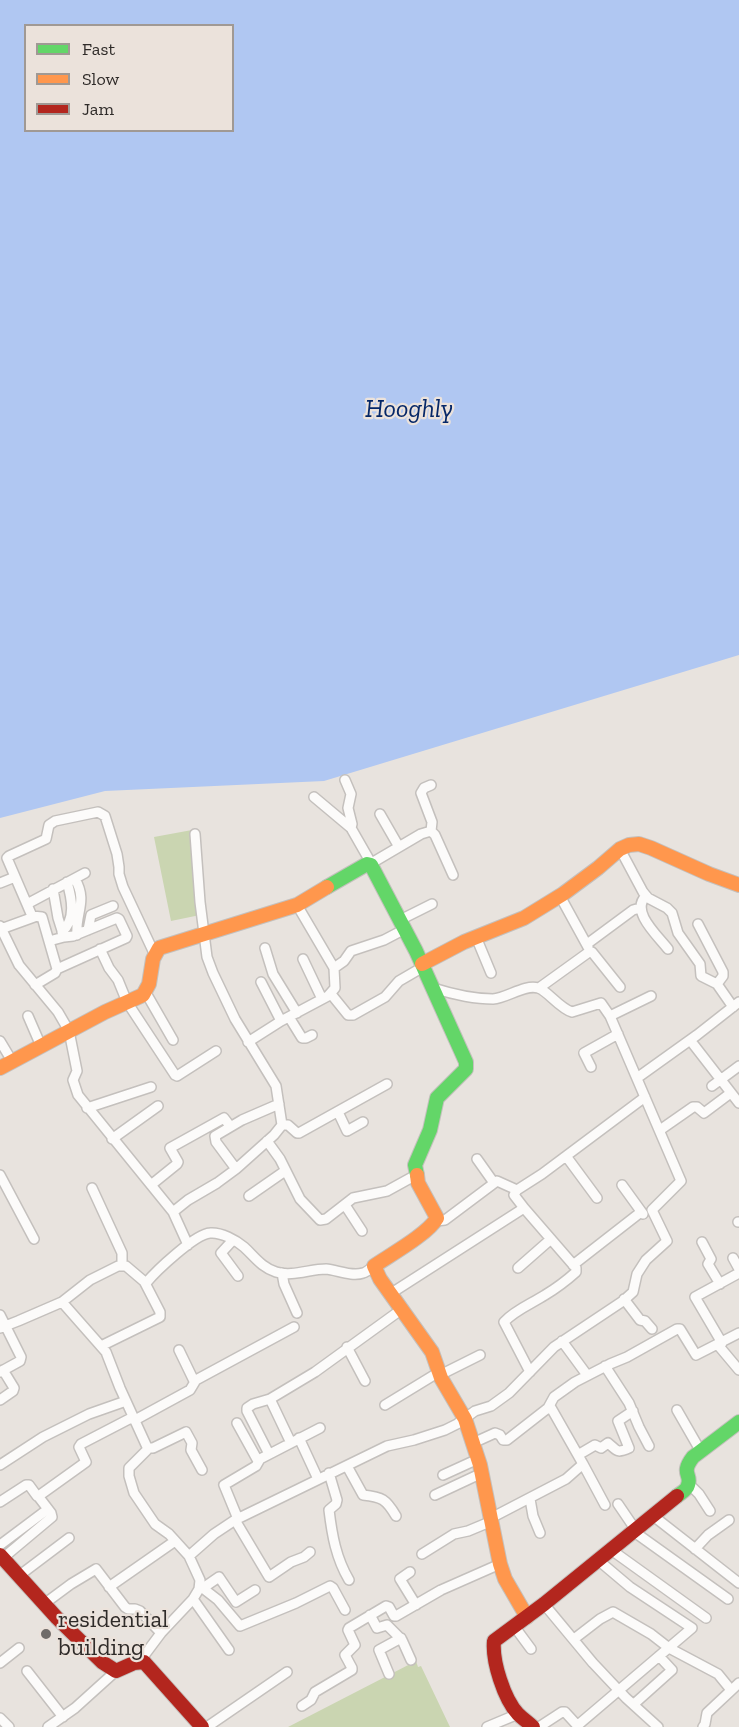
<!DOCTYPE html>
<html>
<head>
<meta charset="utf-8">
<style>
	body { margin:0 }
	#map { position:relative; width:739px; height:1727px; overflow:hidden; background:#e8e3de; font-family:"Zilla Slab",serif }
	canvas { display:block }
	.legend { position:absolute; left:24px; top:24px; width:210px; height:108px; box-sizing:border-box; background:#ebe2db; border:2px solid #a09994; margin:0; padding:8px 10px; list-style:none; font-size:18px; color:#2f2b29 }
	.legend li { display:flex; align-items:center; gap:12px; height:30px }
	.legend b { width:30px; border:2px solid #a09994 }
</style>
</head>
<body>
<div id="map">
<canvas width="739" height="1727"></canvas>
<ul class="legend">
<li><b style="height:8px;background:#63d668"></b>Fast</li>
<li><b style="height:8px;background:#ff974d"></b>Slow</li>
<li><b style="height:8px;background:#b3261e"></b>Jam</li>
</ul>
</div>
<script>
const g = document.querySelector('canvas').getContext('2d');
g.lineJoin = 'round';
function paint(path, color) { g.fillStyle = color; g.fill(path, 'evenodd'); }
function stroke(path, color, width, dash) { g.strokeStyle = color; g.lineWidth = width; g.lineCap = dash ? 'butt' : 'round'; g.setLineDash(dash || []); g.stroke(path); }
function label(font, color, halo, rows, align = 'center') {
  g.font = font + ' "Zilla Slab",serif'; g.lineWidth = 4.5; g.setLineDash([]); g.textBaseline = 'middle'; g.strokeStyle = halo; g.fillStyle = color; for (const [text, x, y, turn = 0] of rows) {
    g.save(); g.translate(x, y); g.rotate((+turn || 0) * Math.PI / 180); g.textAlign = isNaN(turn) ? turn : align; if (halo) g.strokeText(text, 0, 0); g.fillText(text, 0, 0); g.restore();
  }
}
paint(new Path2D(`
	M192,830L200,915L171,921L154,837Z
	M416,1661L418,1667L421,1666L450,1727H288Z`), '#cad5b1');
paint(new Path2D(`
	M0,0H739V655L324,781L105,791L0,818ZM26,26H232V130H26Z`), '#b0c7f2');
const street = new Path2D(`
	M345,780L351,794L348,808L352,824L351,828
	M431,785L424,788L421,793L432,822L431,831
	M314,797L351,828L371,863
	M380,814L399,847
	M620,849L643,892L648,898L667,908L672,913L678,933L700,964L701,976L717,984L733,1007
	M370,864L421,834L431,831L435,835L453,875
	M75,879C88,901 75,913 77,935
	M0,883L15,877
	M53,889L58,918L64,937
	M560,896L588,947
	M646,896C630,911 657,935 668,949
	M27,904L85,873
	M400,920L432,904
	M698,924L723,972V976L717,984
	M0,926L19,965L58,1012L69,1031L77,1071L73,1080L78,1095L173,1212L188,1245
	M1,929L34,917
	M88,930L91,915L113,906
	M62,932C76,919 72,899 67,882
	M476,937L491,973
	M49,941L64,937L73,936L117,918L119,919L127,936L126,938L57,969
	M587,944L633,910L640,908
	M265,948L273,974L297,1013
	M100,949L109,968L118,980L127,1002L175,1075L177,1076L216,1051
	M303,959L322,999
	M334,968L344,961L351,951L384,940L405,929
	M261,982L281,1021
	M35,985L55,973L57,969L42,917L32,916L7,858L9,856L46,839L49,825L55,821L98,812L105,816L117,854L119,867V874L123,887L154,953
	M539,988L589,952H592L620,987
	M146,993L173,1040
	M331,994L348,1015H353L385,997L399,981L423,967
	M28,1016L41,1046
	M610,1016L651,996
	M289,1017L302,1038H306L312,1035
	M690,1040L739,1103
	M0,1041L12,1061
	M248,1042L281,1021L328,996L335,988L334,968L297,905
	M591,1067L584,1053L618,1034
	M637,1078L697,1035L739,1002
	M712,1086L739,1066
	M87,1108L151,1087
	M338,1112L347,1131L363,1122
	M282,1125H288L297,1133H299L387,1084
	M660,1130L693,1107H697L704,1113L728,1095
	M112,1139L158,1106
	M267,1141L280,1159L300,1199L320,1220L326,1219L353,1198L387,1191L416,1175
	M566,1156L597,1198
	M477,1159L494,1183
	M236,1169L216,1142L215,1136L242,1120L279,1104
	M0,1175L34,1239
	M151,1185L177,1164L178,1162L170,1148L224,1118L230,1126
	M622,1185L643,1214
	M92,1188L122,1253V1266
	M249,1196L285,1171
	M345,1205L362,1231
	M524,1208L576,1268V1272C566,1281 555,1289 545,1295C531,1304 515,1310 504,1322L530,1372
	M173,1212L188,1200L217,1183L236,1169L274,1135L282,1125L276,1086L235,1019L213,973L207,957L200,902L195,834
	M436,1221L445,1220L497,1181L517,1190L542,1174L645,1097
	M738,1222H739
	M233,1240L221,1253L238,1276
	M702,1242L711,1259L708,1264L720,1284
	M733,1258L739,1269
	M573,1265L641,1212
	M518,1268L551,1239
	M282,1273L284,1284L297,1313
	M390,1294L524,1208L514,1195L517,1190
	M624,1299L640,1320L645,1321L652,1329
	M62,1302L106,1352L120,1388L147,1447V1450L129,1468V1476L134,1493L155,1524L169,1534L189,1556
	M0,1315L21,1357L20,1361L0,1372
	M0,1328L18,1321L62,1302L90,1280L118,1266H126L146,1283C156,1271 195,1234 210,1233C221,1232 236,1240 244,1247C255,1257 261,1267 276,1272C292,1277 310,1269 326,1269C337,1270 352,1277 363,1273C367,1272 371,1268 374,1266
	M562,1341L587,1375
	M722,1343L695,1297L739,1273
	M718,1345L739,1370
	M101,1346L160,1317V1312L145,1283
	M347,1347L365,1381
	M179,1350L194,1381
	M605,1366L629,1403L639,1427L649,1446
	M440,1375L480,1355
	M270,1399L291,1443
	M0,1400L13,1391L14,1388L3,1370
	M385,1405L439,1372
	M677,1410L700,1450
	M135,1420L190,1390L196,1380L294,1327
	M237,1423L258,1461
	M299,1438L318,1479
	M473,1443L495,1433L500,1435L503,1440H507L548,1408L554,1397L575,1382L610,1364L627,1357L677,1329H680L696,1355L739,1333
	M148,1448H153L186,1432L192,1443L191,1450L202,1470
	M269,1454L247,1411V1408L253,1404L270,1399L315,1372L402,1309
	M578,1455L595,1445L601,1448L608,1443C617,1450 616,1454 629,1448L618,1421L633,1411
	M583,1464L605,1505
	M0,1465L43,1437L89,1414L126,1401
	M347,1466L363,1495C382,1497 386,1499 396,1516
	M329,1473L337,1500L336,1504L329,1510C332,1535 336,1558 349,1580
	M443,1475L478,1459
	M689,1484L699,1494L710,1511
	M435,1495L482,1473
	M530,1499L533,1516L540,1533
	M0,1502L26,1485H29L37,1496L40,1495L86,1462L79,1447L81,1444L133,1417
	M618,1504L635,1529
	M652,1515L739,1583
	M491,1518L566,1479L583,1464L550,1406
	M238,1519L224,1485L256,1466L260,1459L320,1428
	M235,1520L269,1577L291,1562L304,1557L310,1552
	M633,1531L728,1599
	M0,1545L48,1509
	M610,1549L706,1618
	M695,1549L708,1535L729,1520
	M422,1554L454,1534L468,1531L492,1521
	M3,1558L52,1517L51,1513L38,1496
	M410,1572L400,1579L416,1605
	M20,1575L69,1538
	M200,1586L218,1600L240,1626L296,1603L330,1586L333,1588L345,1610
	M109,1587L175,1541
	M203,1588L219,1577L236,1602L255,1590
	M193,1599L229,1650
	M44,1604L71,1584L96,1569L125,1607L128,1609H135L140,1611L161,1633
	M544,1604L593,1663L626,1698L658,1727
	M370,1615L377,1628L387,1625L402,1640L411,1660
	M514,1626L531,1649
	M574,1639L600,1619L613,1612L651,1634L669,1648L718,1674L731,1690
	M140,1661L161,1633L193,1599L199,1589L200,1580L189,1556L214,1534L235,1520L387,1446L414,1440L445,1430L457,1424L475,1411L491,1406L509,1393L554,1347L623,1301L633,1292L637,1274L646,1260L667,1241L652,1210L681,1181L610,1016L601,1003L572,1012C559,1008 547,990 538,988C525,984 507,998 493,999C472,999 452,994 433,988
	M0,1663L19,1648
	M27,1671L63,1717
	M389,1674L379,1650L401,1638
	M634,1704L672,1670L659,1656
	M302,1706L311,1700L315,1692L352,1670V1668L345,1655L355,1645L348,1630L349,1628L386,1606L389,1607L394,1616H396L441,1590L500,1564
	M0,1718L9,1727
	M48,1727L75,1708L116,1671
	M207,1727L287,1672
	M487,1727L518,1714
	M539,1727L562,1712H565L576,1724L578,1725L692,1628L630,1587L598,1560
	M703,1727L705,1724L707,1713L739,1683`);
const fast = new Path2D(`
	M327,887L367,864L371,865L416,951L466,1062V1069L437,1098L430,1130L415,1165L417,1175
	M677,1496C681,1493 687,1490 688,1485C692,1474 680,1474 693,1457L739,1422`);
const slow = new Path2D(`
	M422,964L464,942L524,918L563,894L598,868L620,849L629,845L639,844L651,848L709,874L739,885
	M0,1068L105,1012L143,995L149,984L153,959L159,948L297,905L327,887
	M417,1175L418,1183L437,1218C428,1234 390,1255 374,1266L380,1279L432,1352L441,1378L465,1419L480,1465L500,1564L505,1579L527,1617`);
const jam = new Path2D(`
	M0,1555L57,1618L102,1662L116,1671L134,1663L144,1662L202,1727
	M533,1727C528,1722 523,1719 518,1714C504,1699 492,1661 494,1641L544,1604L677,1496`);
stroke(street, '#c4c0bd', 12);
stroke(fast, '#c4c0bd', 16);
stroke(slow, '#c4c0bd', 16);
stroke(jam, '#c4c0bd', 16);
stroke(street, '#fcfbfa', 9);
stroke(fast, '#63d668', 14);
stroke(slow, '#ff974d', 14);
stroke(jam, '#b3261e', 14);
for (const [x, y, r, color] of [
	[46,1634,6,"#706b68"]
]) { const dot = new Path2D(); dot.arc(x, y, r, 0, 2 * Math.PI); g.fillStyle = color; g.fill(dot); stroke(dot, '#ebe2db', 2); }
label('24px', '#2f2b29', '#ebe2db', [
	["residential",58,1620],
	["building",58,1648]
], 'left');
label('italic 26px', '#052768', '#ebe2db', [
	["Hooghly",409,410]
]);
</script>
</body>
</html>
